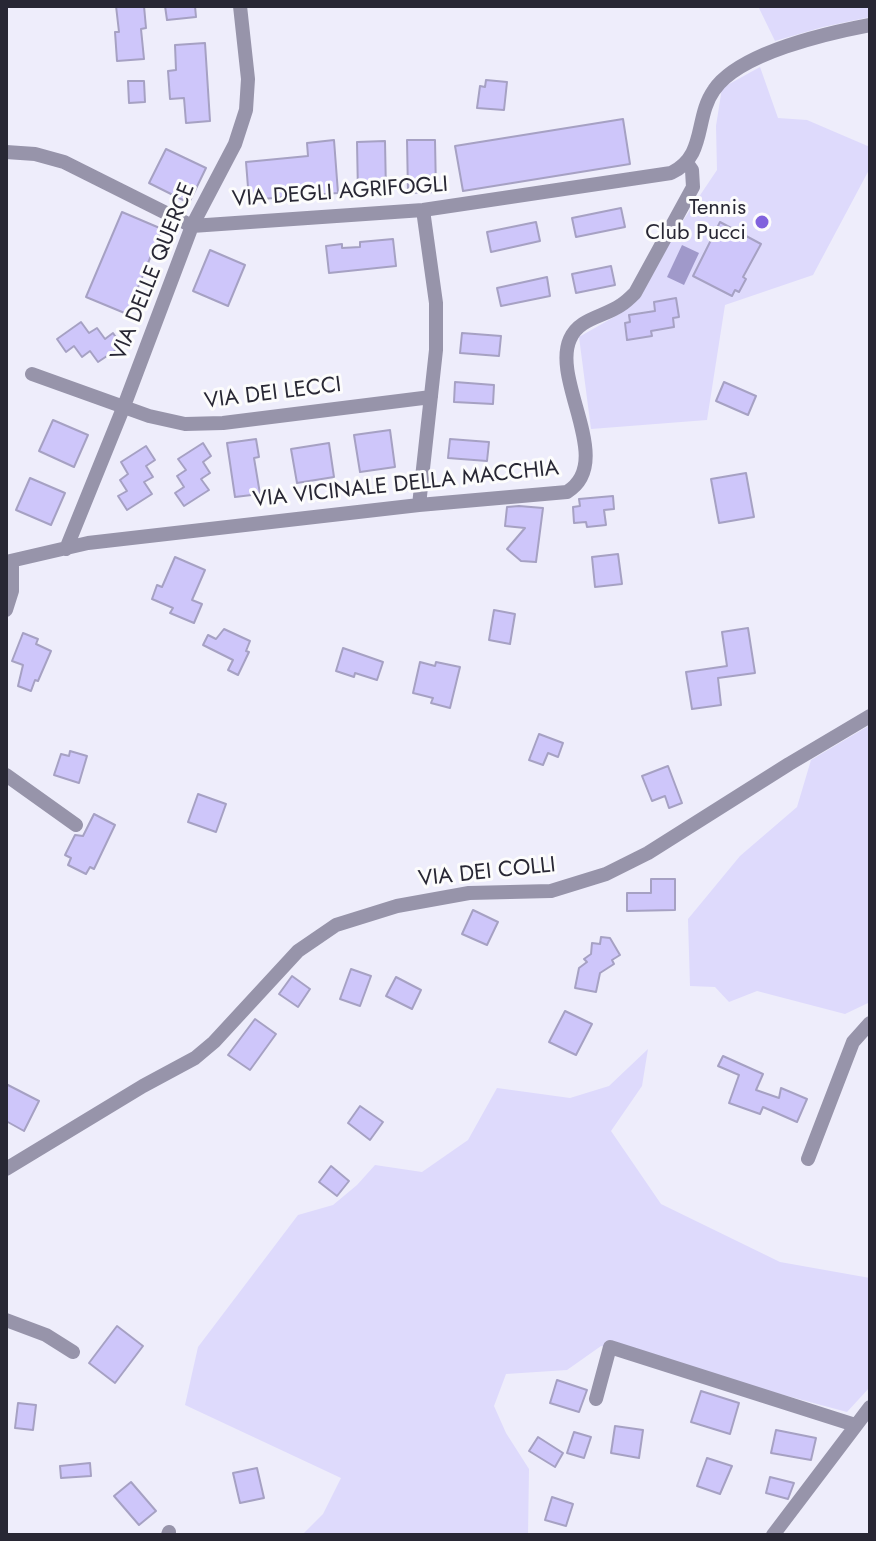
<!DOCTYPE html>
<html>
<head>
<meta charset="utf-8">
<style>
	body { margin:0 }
	#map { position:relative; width:876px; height:1541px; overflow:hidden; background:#eeedfb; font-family:Jost,sans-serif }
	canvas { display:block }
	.frame { position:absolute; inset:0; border:8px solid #282734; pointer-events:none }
</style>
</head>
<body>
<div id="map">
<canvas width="876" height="1541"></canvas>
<div class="frame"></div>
</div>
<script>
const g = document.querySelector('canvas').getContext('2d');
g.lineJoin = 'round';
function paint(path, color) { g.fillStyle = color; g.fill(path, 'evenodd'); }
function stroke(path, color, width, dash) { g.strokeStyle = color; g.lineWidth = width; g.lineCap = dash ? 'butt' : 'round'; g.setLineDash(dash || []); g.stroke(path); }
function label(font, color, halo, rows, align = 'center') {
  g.font = font + ' Jost,sans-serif'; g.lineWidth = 6; g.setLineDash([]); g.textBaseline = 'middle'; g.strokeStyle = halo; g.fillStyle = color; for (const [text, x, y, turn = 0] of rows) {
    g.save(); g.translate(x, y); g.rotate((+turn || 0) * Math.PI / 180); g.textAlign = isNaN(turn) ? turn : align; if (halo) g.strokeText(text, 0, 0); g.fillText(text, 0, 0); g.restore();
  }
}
paint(new Path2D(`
	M758,6H870V17L823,27L775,41Z
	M760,67L778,118L807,120L870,147V168L813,275L725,305L707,420L591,429L579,337L621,313L717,170L716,126L722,88Z
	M870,725L868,1003L845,1014L757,991L729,1002L715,987L690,986L688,919L740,856L797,807L811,760Z
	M648,1049L642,1086L611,1131L661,1204L780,1262L870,1278V1387L847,1412L601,1346L567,1370L506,1374L494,1406L506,1433L529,1469L528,1535L304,1533L323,1514L341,1478L185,1405L198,1347L298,1215L333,1205L357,1185L375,1165L422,1172L468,1140L497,1088L570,1098L609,1086Z`), '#dedafc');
paint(new Path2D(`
	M682,245L699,253L684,285L667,277Z`), '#a099ca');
const building = new Path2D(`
	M116,6H144L146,28L141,29L144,59L117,61L115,32H119Z
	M165,6H195L196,17L167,20Z
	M205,43L210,121L186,123L184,98L170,99L168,71L176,70L175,45Z
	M486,80L507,82L504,110L477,108L480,86L485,87Z
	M128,81H144L145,102L129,103Z
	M623,119L630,164L463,191L455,146Z
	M334,140L338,193L249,200L246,162L308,156L307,143Z
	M407,140H435L436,192L408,193Z
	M385,141L386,193L358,194L357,142Z
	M166,149L206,168L189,203L149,183Z
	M621,208L625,227L576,237L572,218Z
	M122,212L162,229L127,314L86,297Z
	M536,222L540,241L491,252L487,232Z
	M720,222L761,244L743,277L746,279L739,292L735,290L732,296L693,276Z
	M393,239L396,266L329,273L326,246L342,244V248L360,247V242Z
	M210,250L245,265L228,306L193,291Z
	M611,266L615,285L576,293L572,274Z
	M547,277L550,296L501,306L497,288Z
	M676,298L679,317L673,318L674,327L651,331L652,336L627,340L625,323L630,322L629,315L655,311L654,302Z
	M81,322L89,333L97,328L105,339L113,333L122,346L98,362L90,351L82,357L74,346L66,352L57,339Z
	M462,333L501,336L499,356L460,353Z
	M455,382L494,385L493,404L454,402Z
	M724,382L756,396L748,415L716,401Z
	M53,420L88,435L74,467L39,451Z
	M390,430L395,467L360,472L354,435Z
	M256,439L259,457L254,458L260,494L235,497L227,443Z
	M450,439L489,442L487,461L448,458Z
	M203,443L211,456L203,462L210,473L201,479L209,490L184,506L175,493L184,487L177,476L186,470L178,459Z
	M329,443L334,477L297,483L291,449Z
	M146,446L155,460L146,466L153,477L144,482L152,494L127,510L118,496L127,491L120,480L128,474L121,462Z
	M746,473L754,517L719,523L711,479Z
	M30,478L65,493L51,525L16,510Z
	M613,496L614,509L604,510L606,525L587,527L586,522L574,523L573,507L580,506L579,499Z
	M519,506L543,508L536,562L521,561L507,549L525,528L505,526L507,507Z
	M618,554L622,584L595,587L592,557Z
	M175,557L205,570L192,600L202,604L194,623L170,613L173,608L152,599L157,585L162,587Z
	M494,610L515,614L510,644L489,640Z
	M748,628L755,673L718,678L721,705L692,709L686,672L727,666L722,632Z
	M224,629L250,641L246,651L249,652L238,675L228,670L233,660L203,645L208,635L216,639Z
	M23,633L38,639L36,644L51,651L38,681L35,680L31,691L18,686L23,665L12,661Z
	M343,648L383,662L377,680L355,673L354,677L336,671Z
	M420,662L435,666L436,662L460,667L450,708L431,703L433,698L413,693Z
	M539,734L563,743L558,757L548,753L543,765L529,760Z
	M70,751L87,756L79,783L54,775L61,754L69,756Z
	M668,766L682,803L669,808L665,796L652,801L642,776Z
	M198,794L226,804L216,832L188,822Z
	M94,814L115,825L94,869L90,867L86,874L68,865L71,858L65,855L75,835L83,836Z
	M651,879H675V910L627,911V893H651Z
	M473,910L498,922L487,945L462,934Z
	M601,937L610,938L620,955L612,960L614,964L600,973L596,992L575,988L579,968L587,962L584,959L591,954L592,943L600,944Z
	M351,969L371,976L360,1006L340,999Z
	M292,976L310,989L298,1007L279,994Z
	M396,977L421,990L412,1009L386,996Z
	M565,1011L592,1024L576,1055L549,1042Z
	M255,1019L276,1034L250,1070L228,1055Z
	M723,1056L763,1074L756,1090L779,1098L781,1088L807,1099L797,1122L763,1107L760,1114L729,1103L739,1075L718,1066Z
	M6,1084L39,1101L24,1131L6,1121Z
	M360,1106L383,1122L370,1140L348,1123Z
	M331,1166L349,1181L337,1196L319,1182Z
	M117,1326L143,1346L115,1383L89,1363Z
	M557,1380L587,1390L579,1412L550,1403Z
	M701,1391L739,1403L730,1434L691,1422Z
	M18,1403L36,1405L33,1430L15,1428Z
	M615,1426L643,1430L639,1458L611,1453Z
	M776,1430L816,1438L811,1460L771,1453Z
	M574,1432L591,1437L584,1458L567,1453Z
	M538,1437L563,1453L555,1467L529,1451Z
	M707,1458L732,1466L720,1494L697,1486Z
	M90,1463L91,1476L61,1478L60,1466Z
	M257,1468L264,1498L240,1503L233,1473Z
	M770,1477L794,1483L788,1499L766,1493Z
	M131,1482L156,1511L139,1525L114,1496Z
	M552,1497L573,1504L566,1526L545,1520Z`);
paint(building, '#cec6fa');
stroke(building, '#a6a1c3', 2);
stroke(new Path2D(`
	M6,152L35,154L64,162L192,226L423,210L671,173C707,156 694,118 714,90C739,53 828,33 870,25
	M32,374L149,416L185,424L223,423L431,397
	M419,505L436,350V303L423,210
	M66,549L124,406L192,226L235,144L246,110L248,79L240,6
	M6,562L88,543L419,505L567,492C616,462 551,381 570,339C579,318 604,317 621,305C626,302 631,297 635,293L693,187L692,170L687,163
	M6,610L12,591V561
	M6,775L76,825
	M808,1159L853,1042L870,1023
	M6,1169L143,1086L195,1058L214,1042L298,951L336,925L397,906L469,893L551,891L606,874L648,853L789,764L870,716
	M6,1320L46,1335L73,1352
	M596,1399L610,1347L855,1425
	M168,1535L169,1532
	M773,1535L870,1407`), '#9794aa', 14);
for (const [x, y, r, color] of [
	[762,222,8,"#8162dd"]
]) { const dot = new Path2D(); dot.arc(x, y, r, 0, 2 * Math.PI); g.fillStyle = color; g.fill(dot); stroke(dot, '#fcfcfc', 3); }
label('22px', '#282734', '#fcfcfc', [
	["VIA DEGLI AGRIFOGLI",340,193,-4],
	["VIA DELLE QUERCE",154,272,-68],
	["VIA DEI LECCI",273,394,-7],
	["VIA VICINALE DELLA MACCHIA",406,485,-6],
	["VIA DEI COLLI",487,873,-6]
]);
label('22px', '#282734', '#fcfcfc', [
	["Tennis",746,209],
	["Club Pucci",746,234]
], 'right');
</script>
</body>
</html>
